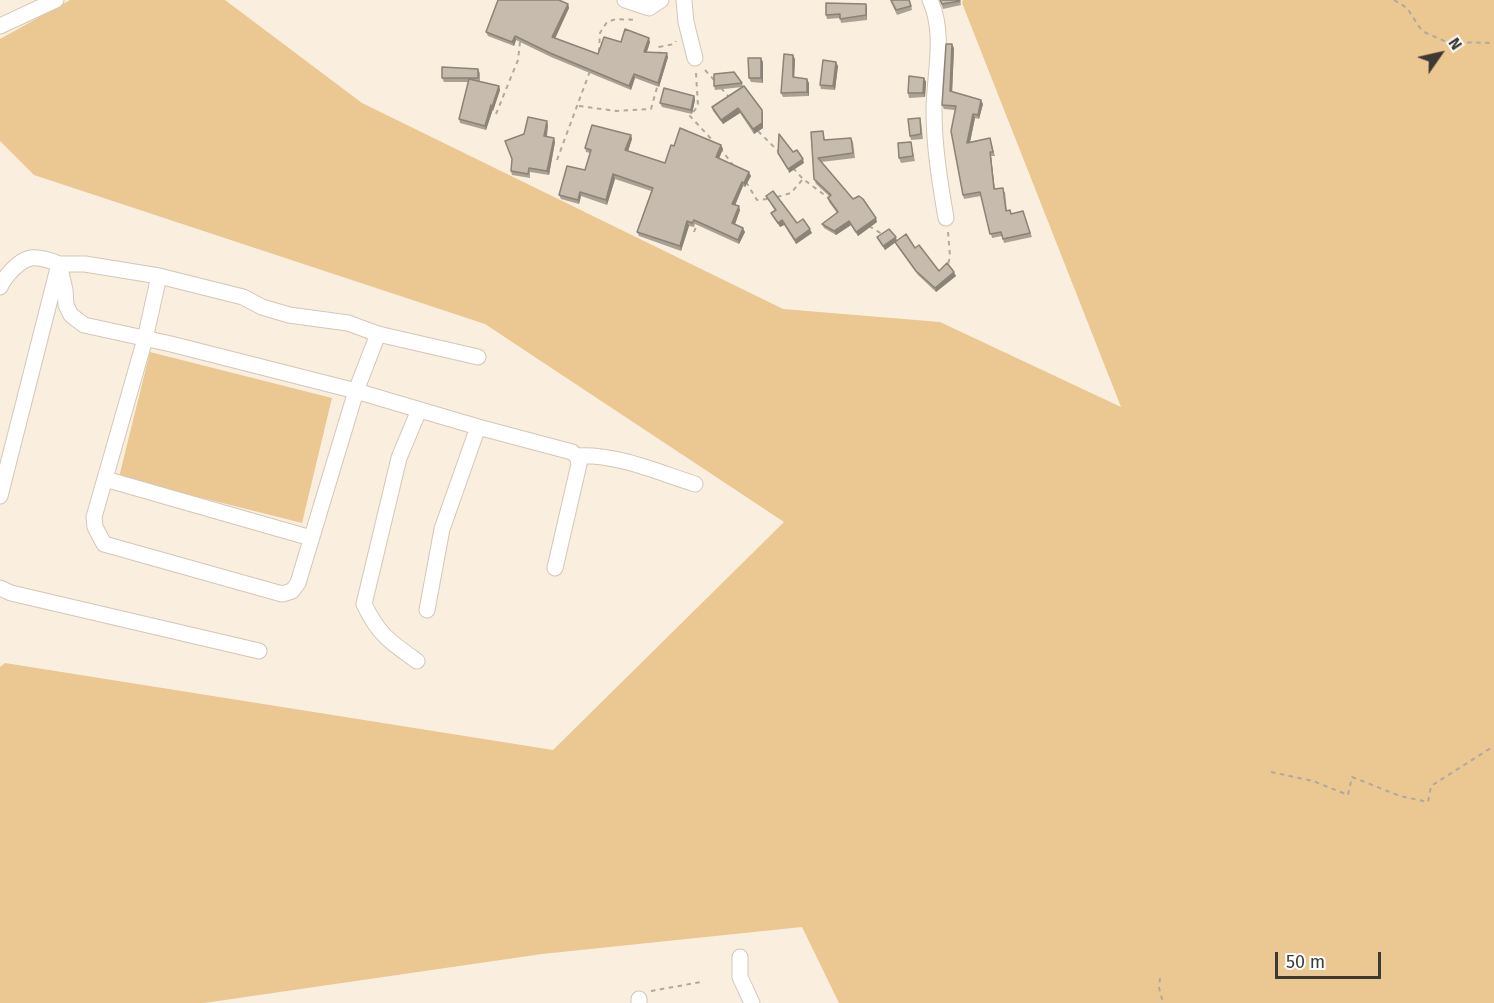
<!DOCTYPE html>
<html>
<head>
<meta charset="utf-8">
<style>
	body { margin:0 }
	#map { position:relative; width:1494px; height:1003px; overflow:hidden; background:#faefdf; font-family:"Fira Sans",sans-serif }
	canvas { display:block }
	.north { position:absolute; left:1410px; top:24px; width:60px; height:60px; -webkit-text-stroke:4px #fff; paint-order:stroke; rotate:56deg; font-size:16px; font-weight:700; line-height:24px; text-align:center; color:#3d3933 }
	.north::after { content:''; display:block; margin:auto; width:21px; height:27px; background:#3d3933; clip-path:polygon(50% 0,100% 100%,50% 72%,0 100%) }
	.scale { position:absolute; left:1275px; top:952px; width:106px; height:27px; box-sizing:border-box; border:3px solid #3d3933; border-top:0; padding-left:8px; font-size:18px; line-height:21px; white-space:nowrap; color:#3d3933; -webkit-text-stroke:4px #fff; paint-order:stroke }
</style>
</head>
<body>
<div id="map">
<canvas width="1494" height="1003"></canvas>
<div class="north">N</div>
<div class="scale">50 m</div>
</div>
<script>
const g = document.querySelector('canvas').getContext('2d');
g.lineJoin = 'round';
function paint(path, color) { g.fillStyle = color; g.fill(path, 'evenodd'); }
function stroke(path, color, width, dash) { g.strokeStyle = color; g.lineWidth = width; g.lineCap = dash ? 'butt' : 'round'; g.setLineDash(dash || []); g.stroke(path); }
paint(new Path2D(`
	M70,0H225L362,103L783,309L940,322L1121,407L962,3L963,0H1494V1003H839L802,927L542,954L204,1003H0V667L5,663L553,750L784,522L485,324L34,175L0,141V39Z
	M150,352L332,398L302,523L119,477Z`), '#ebc791');
const minor = new Path2D(`
	M625,0L649,8L661,0
	M684,0L686,22L695,58
	M930,0C946,35 934,75 934,111C934,147 940,183 946,218
	M0,26L56,0
	M159,276L145,339L94,517L95,527L104,544L282,594L292,591L298,583L356,391L378,334
	M0,287C5,276 19,260 31,258C39,257 52,261 59,264L65,290L66,305L71,315L84,325L171,344L356,391L478,427L572,452L577,456C618,454 657,472 695,484
	M105,479L311,538
	M0,496L59,264H85L159,276L243,297L262,307L289,315L348,323L378,334L478,357
	M555,568L579,464L577,456
	M0,588L11,593L259,651
	M427,610L442,529L478,427
	M417,661C390,642 378,634 364,604L399,458L419,410
	M740,957V977L752,1003
	M639,999V1003`);
stroke(minor, '#d2c7b7', 17);
stroke(new Path2D(`
	M1394,0L1407,8L1420,28L1426,33L1447,42L1494,43
	M599,52L600,33L607,22L616,19L637,20
	M660,56L659,47L674,44L676,41
	M705,70L715,81
	M696,73L698,106L690,116L714,142
	M721,88L729,97
	M579,106L616,111L651,109L658,84
	M496,114L518,60L520,42
	M758,131L779,152
	M720,148L733,165
	M557,160L590,71
	M793,168L803,179L830,199
	M746,182L757,200L768,199
	M777,197L791,193L803,179
	M869,226L882,234
	M694,232L697,224
	M948,232L950,256L948,265
	M1271,772L1313,781L1348,795L1352,777L1400,796L1428,802L1431,786L1494,746
	M1160,978L1159,988L1163,1003
	M651,991L701,982`), '#b1a99d', 2, [4.5, 4.5]);
stroke(minor, '#fff', 15);
paint(new Path2D(`
	M890,0H910L912,10L897,15Z
	M940,0H960L961,5L943,9Z
	M568,4L569,8L555,38L598,54L621,42H650L647,52L668,57L659,87L635,78L631,90L551,57L516,40L514,46L488,36L486,32Z
	M866,4L867,8V20L841,23L840,18L827,19L826,15Z
	M954,48L952,92L983,104L979,119L975,118L970,142L990,138L995,156H991L995,189L1005,192L1007,211L1011,214L1023,211L1032,237L1004,243L1002,236L992,238L981,196L964,199L963,195L955,110L944,109L942,105Z
	M795,59L794,78L809,83V96L783,97L781,93Z
	M763,62V83L751,82L749,78Z
	M838,66L835,90L821,89L820,85Z
	M478,69L480,73V81L499,86L500,90L493,111V109L486,130L460,123L459,119L468,82H444L442,78Z
	M924,78L926,82L925,97L909,98L908,93Z
	M742,83L743,87L763,114V128L754,134L740,113L723,124L713,111L712,107L742,87L715,90L714,86Z
	M694,96L695,100L692,114L662,107L660,103Z
	M920,118L921,122L923,139L911,140L910,136Z
	M548,125L547,137L555,142L549,175L530,172V178L512,175L511,171Z
	M823,131L825,140L851,138L853,142L855,158L821,162L853,199L877,222L858,236L851,225L836,235L824,228L822,224L837,213L829,202L828,198L829,196L816,184L814,179Z
	M631,135L632,139L628,151L665,163L674,146L721,145L723,149L719,158L751,176L745,187L743,186L735,205L740,210L735,224L745,232L739,244L695,224L694,227L689,226L681,251L639,236L637,232L651,191L615,179L607,205L581,196L579,204L561,199L559,195L585,170L590,153L586,152L585,148Z
	M911,142L915,161L901,163L899,158Z
	M766,196L797,223L812,233L796,244L784,225L780,227L773,217L771,213L775,211Z
	M877,237L897,241L915,248L939,271L956,276L936,292L918,275L897,246L896,242L885,250L879,241Z`), '#aaa194');
paint(new Path2D(`
	M568,4L569,8L554,41L552,37Z
	M866,4L867,8V20L866,15Z
	M515,36L516,40L514,46L512,42Z
	M649,38L650,42L645,57L644,52Z
	M952,44L954,48L952,95L950,91Z
	M667,53L668,57L659,87L658,83Z
	M793,55L795,59L794,82L793,77Z
	M761,58L763,62V83L761,78Z
	M836,62L838,66L835,90L833,86Z
	M634,74L635,78L631,90L629,86Z
	M924,78L926,82L925,97L923,93Z
	M807,79L809,83V96L807,92Z
	M499,86L500,90L493,111L492,107Z
	M694,96L695,100L692,114L691,110Z
	M981,100L983,104L979,119L978,115Z
	M491,105L493,109L486,130L485,126Z
	M738,108L740,113L723,124L721,120Z
	M762,110L763,114V128L754,134L753,129Z
	M973,114L975,118L969,147L967,143Z
	M547,121L548,125L546,140L544,136Z
	M631,135L632,139L627,154L625,150Z
	M554,138L555,142L549,175L547,171Z
	M721,145L723,149L718,161L716,157Z
	M990,152L991,156L995,193L994,189Z
	M803,159L804,163L789,173L788,169Z
	M749,172L751,176L745,187L744,183Z
	M613,174L615,179L607,205L606,200Z
	M742,182L743,186L734,208L732,204Z
	M580,192L581,196L579,204L578,200Z
	M739,206L740,210L734,227L732,223Z
	M876,218L877,222L858,236L856,232Z
	M782,220L784,225L780,227L778,223Z
	M687,221L689,226L681,251L680,246Z
	M849,221L851,225L836,235L834,231Z
	M743,228L745,232L739,244L738,240Z
	M810,229L812,233L796,244L795,240Z
	M896,237L897,241L885,250L883,246Z
	M954,272L956,276L936,292L935,288Z`), '#8b8378');
const building = new Path2D(`
	M498,0H559L568,4L552,37L598,54L604,37L621,42L625,29L649,38L644,52L667,53L658,83L634,74L629,86L550,53L515,36L512,42L486,32Z
	M891,0H909L911,6L896,10Z
	M940,0H959L960,1L942,4Z
	M826,3L866,4V15L840,19V14L826,15Z
	M946,44H952L950,91L981,100L978,115L973,114L967,143L990,138L993,152H990L994,189L1003,188L1006,211L1010,210L1011,214L1023,211L1030,233L1003,239L1001,232L990,234L980,192L963,195L951,131L956,106L942,105Z
	M784,54L793,55V77L807,79V92L781,93Z
	M748,58H761V78H749Z
	M823,60L836,62L833,86L820,85Z
	M442,67L478,69V78H442Z
	M734,72L742,83L714,86V74Z
	M909,76L924,78L923,93H908Z
	M469,79L499,86L492,107L491,105L485,126L459,119Z
	M744,86L762,110V123L753,129L738,108L721,120L712,107Z
	M664,88L694,96L691,110L660,103Z
	M528,117L547,121L544,136L554,138L547,171L529,168L528,174L511,171L512,159L505,141L524,134Z
	M920,118L921,134L910,136L908,119Z
	M592,125L631,135L625,150L665,163L671,145L674,146L680,128L721,145L716,157L749,172L744,183L742,182L732,204L739,206L732,223L743,228L738,240L694,220L692,223L687,221L680,246L637,232L653,188L613,174L606,200L580,192L578,200L559,195L567,166L585,170L591,150L585,148Z
	M823,131L824,140L851,138L853,153L818,158L853,199L859,196L863,199L876,218L856,232L849,221L834,231L822,224L838,212L828,198L831,195L814,179L811,132Z
	M779,134L793,152L797,150L803,159L788,169L778,153Z
	M911,142L913,156L899,158L898,143Z
	M773,191L797,223L803,219L810,229L795,240L782,220L778,223L771,213L776,210L766,196Z
	M889,229L896,237L883,246L877,237Z
	M906,234L915,248L919,245L939,271L947,263L954,272L935,288L916,271L895,242Z`);
paint(building, '#c6bbac');
stroke(building, '#8b8378', 1.5);
</script>
</body>
</html>
